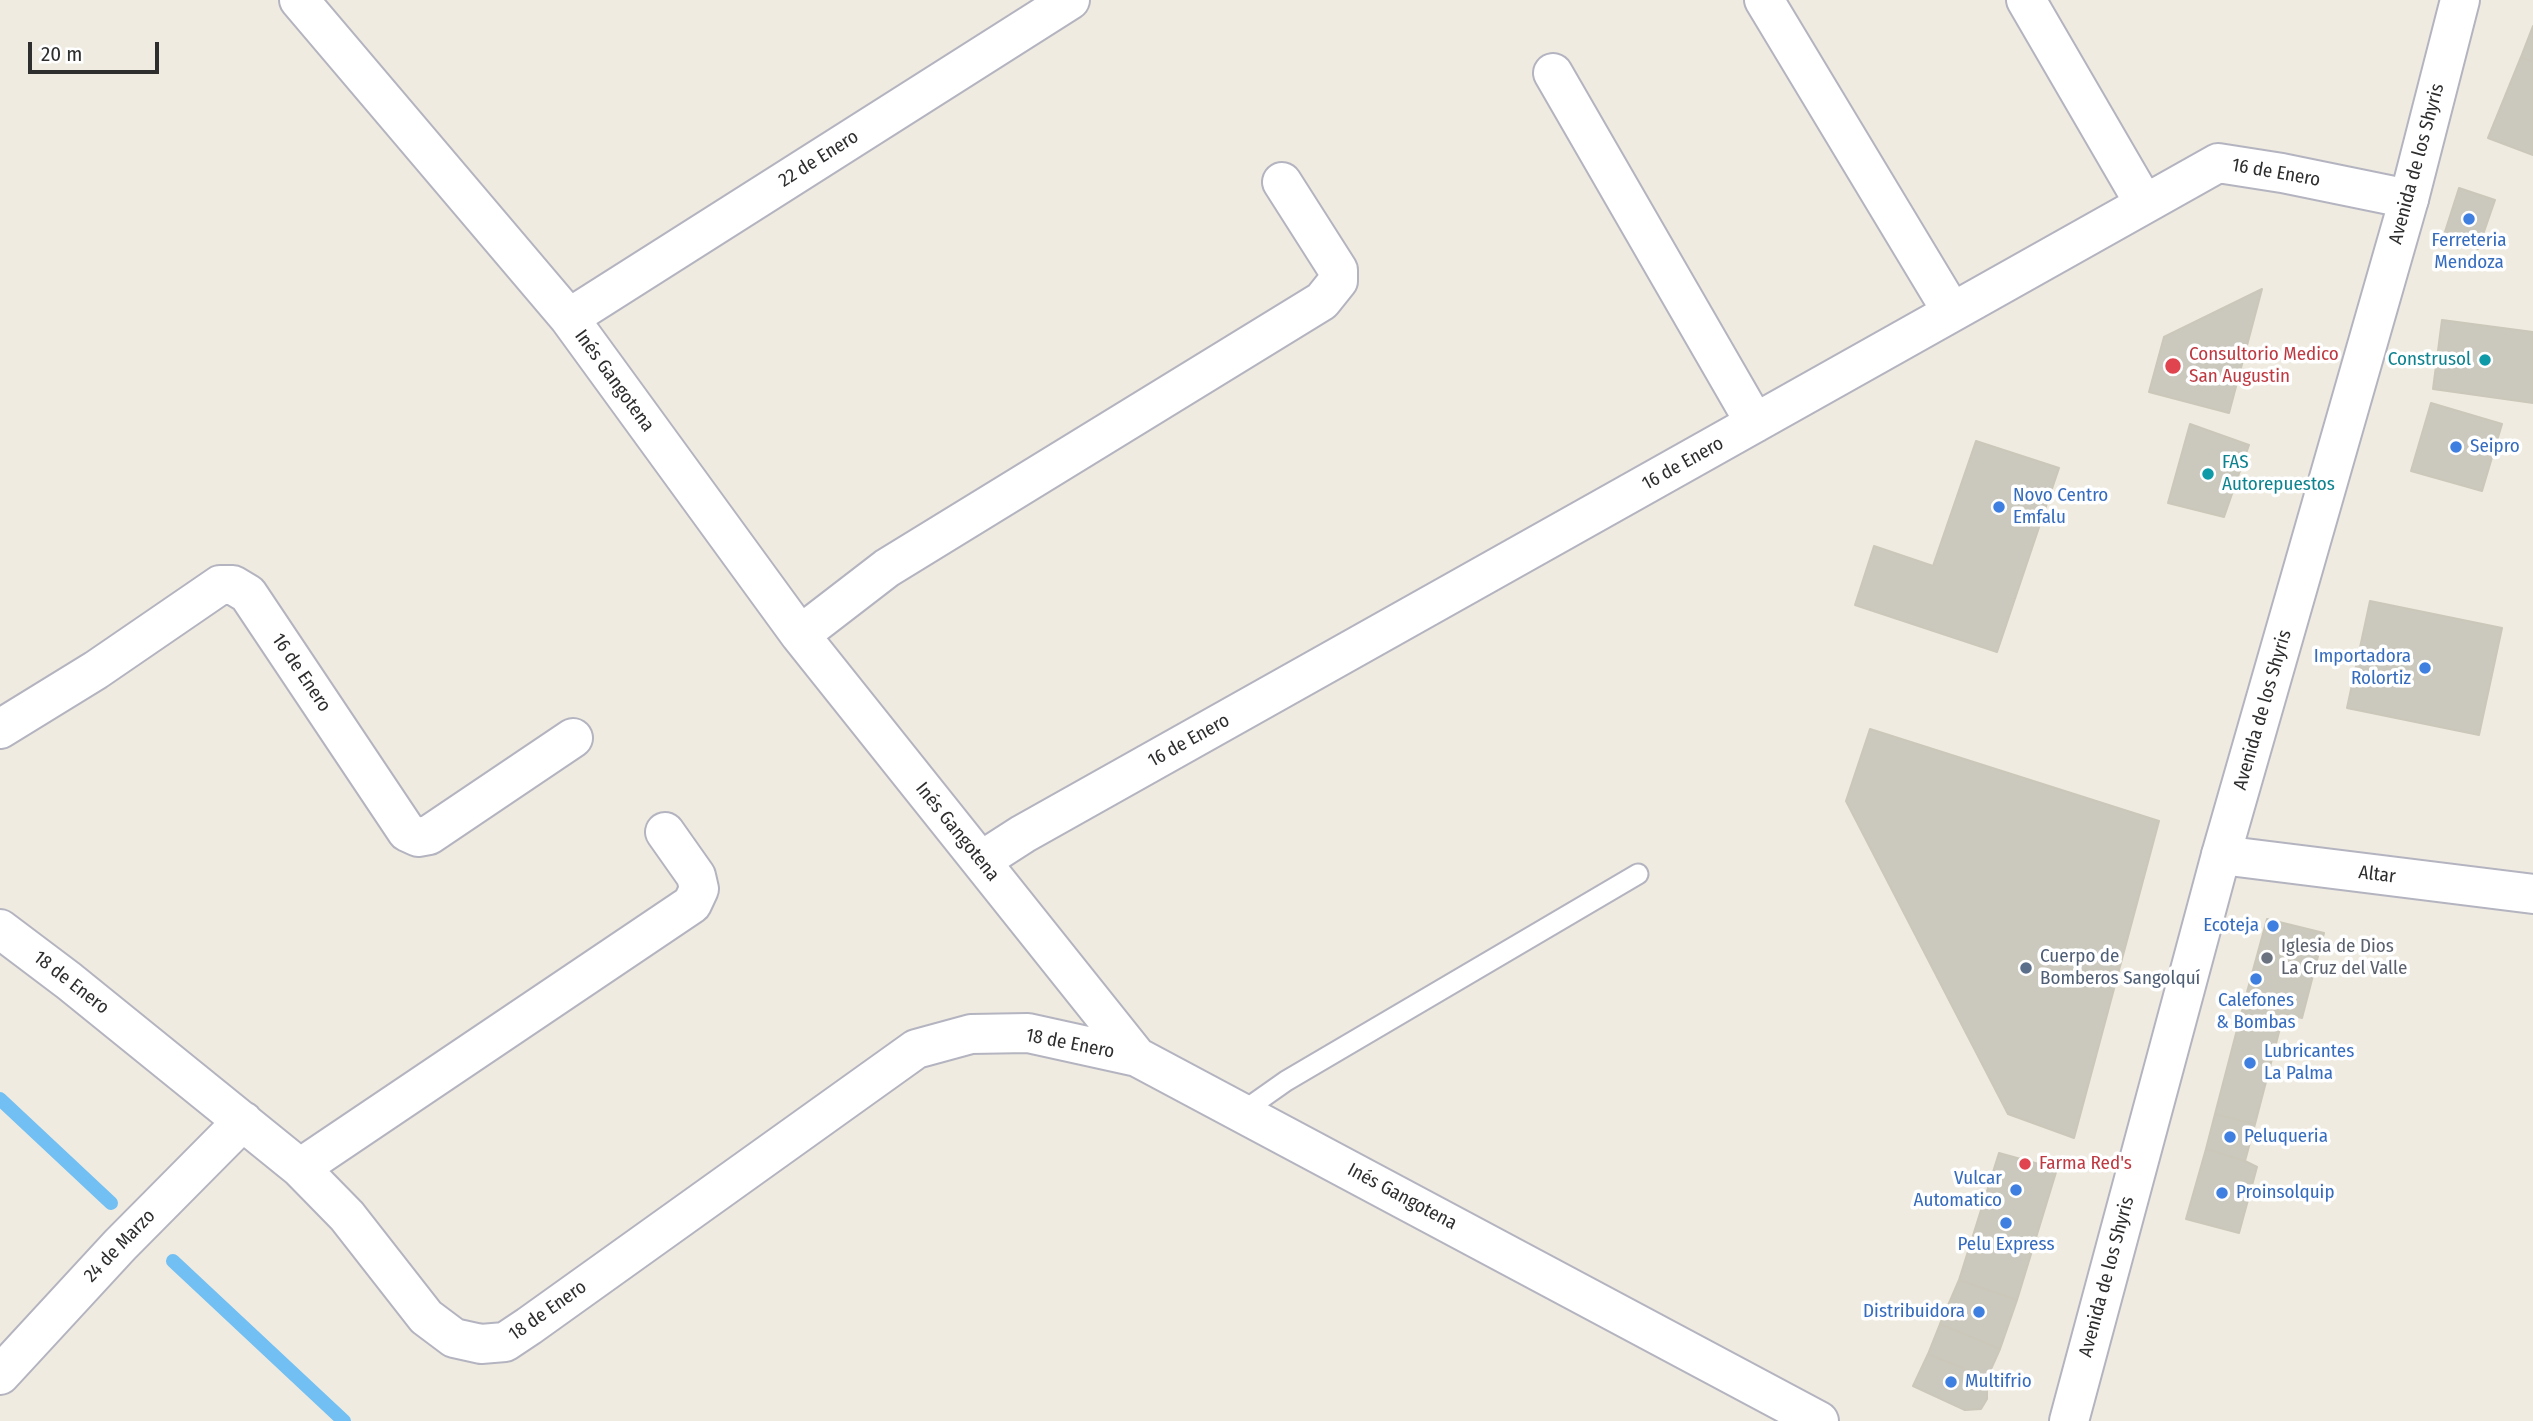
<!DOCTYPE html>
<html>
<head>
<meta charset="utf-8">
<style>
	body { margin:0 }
	#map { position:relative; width:2533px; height:1421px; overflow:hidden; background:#efebe0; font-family:"Fira Sans Condensed",sans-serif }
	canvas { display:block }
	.scale { position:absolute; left:28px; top:42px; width:131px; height:32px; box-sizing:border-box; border:4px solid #2e2e2e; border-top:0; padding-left:9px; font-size:21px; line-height:24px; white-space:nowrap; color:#2e2e2e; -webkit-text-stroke:5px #fff; paint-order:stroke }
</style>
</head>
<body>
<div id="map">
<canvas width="2533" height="1421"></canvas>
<div class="scale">20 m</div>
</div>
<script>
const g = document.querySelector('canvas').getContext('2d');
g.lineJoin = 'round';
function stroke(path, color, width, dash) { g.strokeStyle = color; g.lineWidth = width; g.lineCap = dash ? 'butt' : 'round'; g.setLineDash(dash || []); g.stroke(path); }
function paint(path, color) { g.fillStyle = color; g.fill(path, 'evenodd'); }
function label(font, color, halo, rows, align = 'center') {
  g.font = font + ' "Fira Sans Condensed",sans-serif'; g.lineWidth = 7; g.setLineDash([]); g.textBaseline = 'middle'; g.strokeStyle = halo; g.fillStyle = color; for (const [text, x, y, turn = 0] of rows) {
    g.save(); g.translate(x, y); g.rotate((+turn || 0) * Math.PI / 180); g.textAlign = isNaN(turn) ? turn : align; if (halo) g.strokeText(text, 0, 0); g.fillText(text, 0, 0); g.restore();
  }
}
stroke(new Path2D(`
	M0,1099L111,1203
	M173,1261L344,1421`), '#71bff3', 14);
const building = new Path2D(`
	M2533,26V62L2521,57Z
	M2521,57L2533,62V155L2488,138Z
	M2459,188L2495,200L2478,249L2443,238Z
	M2262,289L2229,413L2149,392L2164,337Z
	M2442,320L2533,332V403L2433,389Z
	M2431,403L2502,424L2482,491L2411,471Z
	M2190,424L2249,445L2224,517L2168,503Z
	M1976,441L2059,468L1997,652L1855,605L1874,546L1933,566Z
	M2370,601L2502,628L2479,735L2347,708Z
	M1870,729L2159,821L2074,1138L2008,1114L1846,801Z
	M2267,919L2324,933L2302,1018L2244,1003Z
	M2244,1003L2284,1013L2255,1124L2215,1114Z
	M2215,1114L2255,1124L2245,1161L2206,1149Z
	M2206,1149L2245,1161L2257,1167L2239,1233L2186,1219Z
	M1999,1153L2057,1169L2017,1300L1959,1280Z
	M1959,1280L2017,1300L2000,1349L1940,1324Z
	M1940,1324L2000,1349L1987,1378L1928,1354Z
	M1928,1354L1987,1378V1399L1981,1409L1965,1410L1913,1386Z`);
paint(building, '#cbc9be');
stroke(building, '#cbc7b9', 2);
const lane = new Path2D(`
	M1242,1112L1286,1081L1638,874`);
const street = new Path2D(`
	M299,0L569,318L800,635L1137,1057L1819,1421
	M1764,0L1952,312
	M2026,0L2144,203
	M1553,73L1755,423
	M569,318L1070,0
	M800,635L887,568L1322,301L1338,281V270L1282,182
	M0,729L96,670L220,585H233L248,594L407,832L418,837L429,835L573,738
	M2221,855L2533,894
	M981,861L1023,834L2218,163L2282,173L2409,199
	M0,929L69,981L300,1168L347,1216L426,1317L454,1338L481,1344L505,1342L529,1326L916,1049L971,1034L1028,1033L1137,1057
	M300,1168L692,904L699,889L696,876L665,832
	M0,1375L120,1245L243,1121`);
const secondary = new Path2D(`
	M2069,1421L2221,855L2409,199L2460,0`);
stroke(lane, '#b4b4c1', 23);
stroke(street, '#b4b4c1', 42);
stroke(secondary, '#b4b4c1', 42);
stroke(lane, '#fff', 19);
stroke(street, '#fff', 38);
stroke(secondary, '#fff', 38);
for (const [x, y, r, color] of [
	[2469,219,7,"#3f7fe0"],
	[2485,360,7,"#0f9aa8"],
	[2173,366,9,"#e0444e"],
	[2456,447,7,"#3f7fe0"],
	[2208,474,7,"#0f9aa8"],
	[1999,507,7,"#3f7fe0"],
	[2425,668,7,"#3f7fe0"],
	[2273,926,7,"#3f7fe0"],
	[2267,958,7,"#6b7280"],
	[2026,968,7,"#5c6f8a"],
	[2256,979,7,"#3f7fe0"],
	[2250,1063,7,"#3f7fe0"],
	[2230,1137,7,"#3f7fe0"],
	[2025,1164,7,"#e0444e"],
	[2016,1190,7,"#3f7fe0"],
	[2222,1193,7,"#3f7fe0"],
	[2006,1223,7,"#3f7fe0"],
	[1979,1312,7,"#3f7fe0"],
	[1951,1382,7,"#3f7fe0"]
]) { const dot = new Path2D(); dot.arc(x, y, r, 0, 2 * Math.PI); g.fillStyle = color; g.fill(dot); stroke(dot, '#fff', 2.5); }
label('19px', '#2e2e2e', '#fff', [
	["22 de Enero",819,159,-32],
	["Avenida de los Shyris",2417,164,-75],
	["16 de Enero",2276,173,10],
	["Inés Gangotena",614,381,54],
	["16 de Enero",1683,464,-29],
	["16 de Enero",301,673,56],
	["Avenida de los Shyris",2263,710,-74],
	["16 de Enero",1189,741,-29],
	["Inés Gangotena",957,832,51],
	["Altar",2377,875,7],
	["18 de Enero",71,983,38],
	["18 de Enero",1070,1044,11],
	["Inés Gangotena",1402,1197,28],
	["24 de Marzo",120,1246,-46],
	["Avenida de los Shyris",2107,1277,-75],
	["18 de Enero",548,1311,-35]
]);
label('19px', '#366cbe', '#fff', [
	["Ferreteria",2469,241,"center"],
	["Mendoza",2469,263,"center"],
	["Seipro",2470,447],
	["Novo Centro",2013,496],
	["Emfalu",2013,518],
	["Importadora",2411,657,"right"],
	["Rolortiz",2411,679,"right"],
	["Ecoteja",2259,926,"right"],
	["Calefones",2256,1001,"center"],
	["& Bombas",2256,1023,"center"],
	["Lubricantes",2264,1052],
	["La Palma",2264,1074],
	["Peluqueria",2244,1137],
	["Vulcar",2002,1179,"right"],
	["Automatico",2002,1201,"right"],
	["Proinsolquip",2236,1193],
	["Pelu Express",2006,1245,"center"],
	["Distribuidora",1965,1312,"right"],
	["Multifrio",1965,1382]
], 'left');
label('19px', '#be3a42', '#fff', [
	["Consultorio Medico",2189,355],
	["San Augustin",2189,377],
	["Farma Red's",2039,1164]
], 'left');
label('19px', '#0d838f', '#fff', [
	["Construsol",2471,360],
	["FAS",2222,463,"left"],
	["Autorepuestos",2222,485,"left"]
], 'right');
label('19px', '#5b616d', '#fff', [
	["Iglesia de Dios",2281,947],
	["La Cruz del Valle",2281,969]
], 'left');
label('19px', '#4e5e75', '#fff', [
	["Cuerpo de",2040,957],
	["Bomberos Sangolquí",2040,979]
], 'left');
</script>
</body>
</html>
